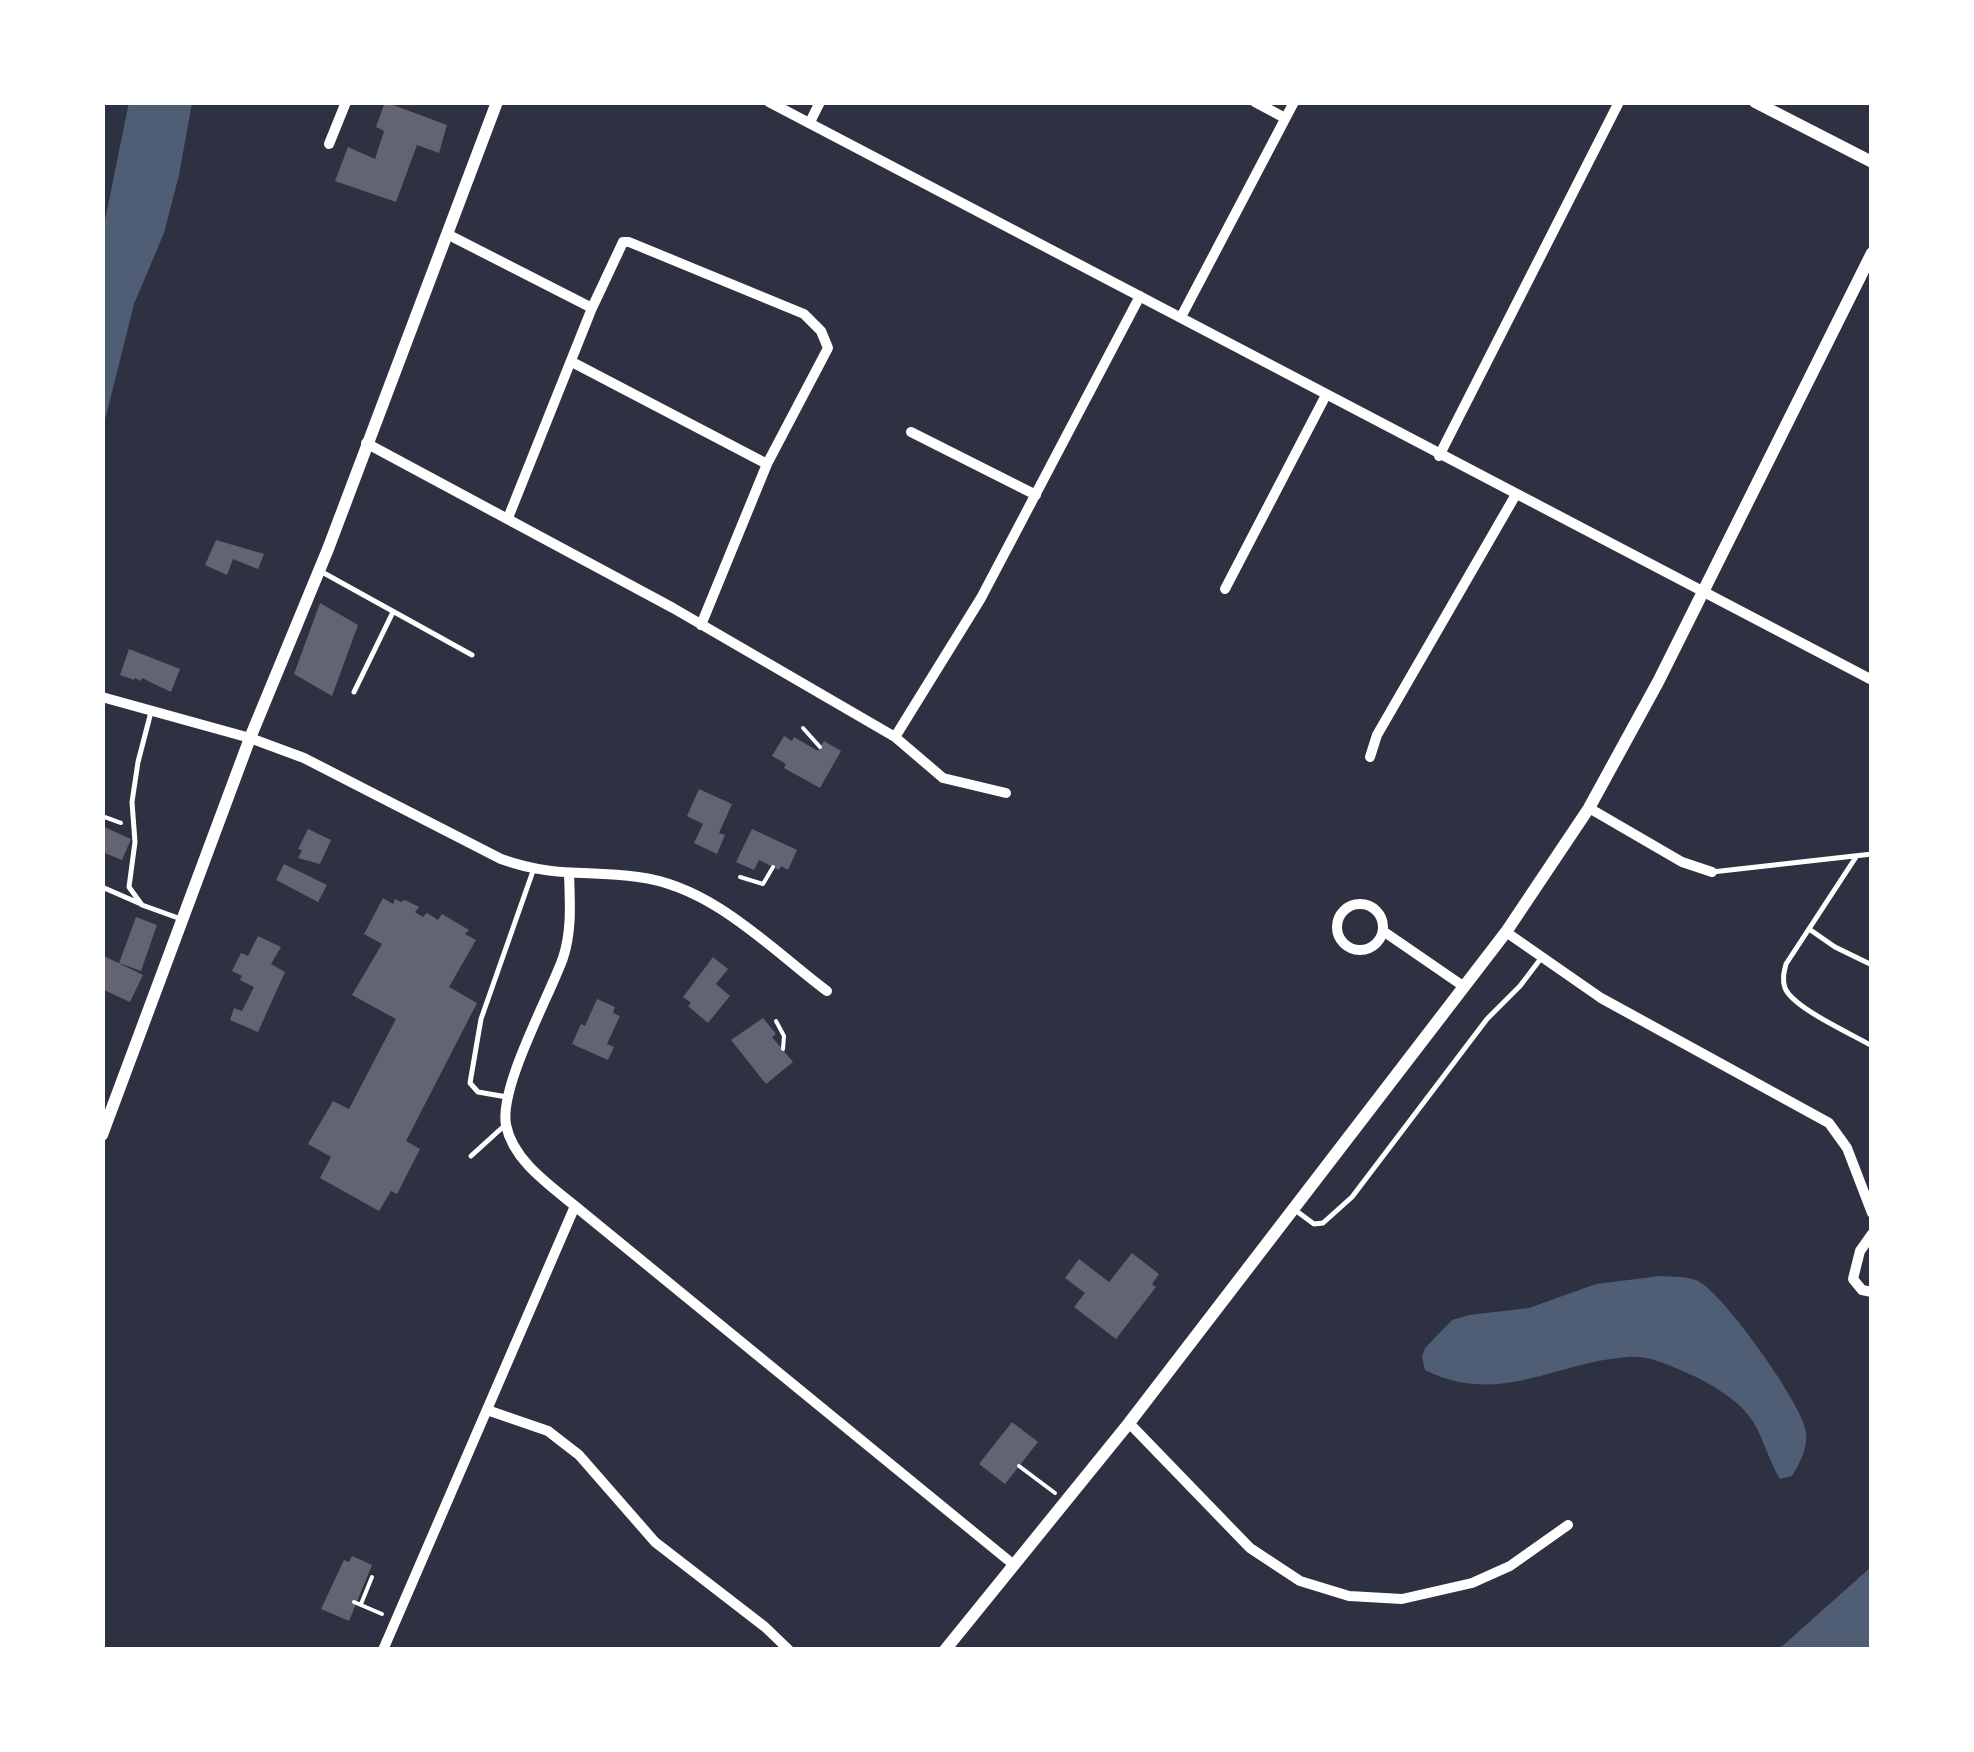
<!DOCTYPE html>
<html>
<head>
<meta charset="utf-8">
<style>
	body { margin:0 }
	#map { position:relative; width:1974px; height:1752px; overflow:hidden; background:#2d3142; font-family:Commissioner,sans-serif }
	canvas { display:block }
	.frame { position:absolute; inset:0; border:105px solid #fff; pointer-events:none }
</style>
</head>
<body>
<div id="map">
<canvas width="1974" height="1752"></canvas>
<div class="frame"></div>
</div>
<script>
const g = document.querySelector('canvas').getContext('2d');
g.lineJoin = 'round';
function paint(path, color) { g.fillStyle = color; g.fill(path, 'evenodd'); }
function stroke(path, color, width, dash) { g.strokeStyle = color; g.lineWidth = width; g.lineCap = dash ? 'butt' : 'round'; g.setLineDash(dash || []); g.stroke(path); }
paint(new Path2D(`
	M129,102L192,103L179,175L164,233L134,304L103,428V230Z
	M1660,1276C1672,1277 1688,1276 1698,1281C1723,1293 1803,1405 1806,1432C1808,1448 1800,1463 1792,1476L1780,1479C1769,1461 1764,1441 1754,1423C1741,1402 1716,1387 1694,1376C1672,1367 1652,1355 1628,1357C1555,1362 1499,1407 1425,1370L1422,1357L1425,1348L1452,1320L1469,1315L1529,1308L1596,1284Z
	M1871,1567V1649H1779Z`), '#4f5d75');
paint(new Path2D(`
	M385,102L447,125L439,153L417,145L396,202L335,181L348,147L375,159L384,131L376,127Z
	M216,540L264,554L258,569L233,559L227,575L205,565Z
	M320,603L358,625L332,696L294,674Z
	M129,649L180,669L171,692L142,678L141,681L135,678L134,680L120,675Z
	M784,736L792,741L794,737L818,751L824,741L841,751L820,788L784,768L786,764L772,756Z
	M699,789L732,804L719,833L725,835L717,854L694,843L703,824L687,816Z
	M102,826L131,839L122,860L102,852Z
	M308,829L331,840L320,864L298,858L302,850L298,849Z
	M752,829L797,850L788,870L781,866L779,870L759,860L754,870L736,862Z
	M284,864L327,885L318,902L276,880Z
	M383,898L393,904L395,899L401,902L405,900L419,907L415,912L423,917L427,913L438,920L442,914L469,930L465,934L476,940L449,987L477,1003L406,1141L420,1149L397,1194L391,1191L379,1211L320,1178L331,1157L308,1144L333,1101L349,1109L396,1019L352,995L382,944L364,934Z
	M136,917L157,925L141,971L119,963Z
	M258,936L281,947L271,964L285,972L258,1032L230,1020L234,1008L242,1011L254,987L240,980L242,976L232,971L241,953L248,956Z
	M104,956L143,975L130,1002L102,989Z
	M713,957L728,969L716,984L730,996L708,1023L688,1006L691,1003L683,997Z
	M597,999L615,1007L613,1013L620,1016L607,1044L614,1047L608,1060L572,1044L581,1024L585,1026Z
	M763,1018L776,1034L772,1037L793,1062L766,1084L731,1040Z
	M1132,1253L1159,1274L1152,1284L1156,1287L1116,1339L1074,1307L1085,1293L1065,1278L1079,1259L1109,1282Z
	M1012,1422L1038,1442L1005,1484L979,1464Z
	M352,1556L372,1565L349,1621L321,1609L344,1560L349,1562Z`), '#626471');
stroke(new Path2D(`
	M803,728L820,747
	M102,816L121,823
	M740,877L763,884L773,867
	M776,1021L784,1036L783,1049
	M1019,1466L1055,1493
	M354,1602L382,1614
	M361,1604L372,1577`), '#fff', 4);
stroke(new Path2D(`
	M322,572L472,655
	M354,692L393,612
	M151,712L138,762L132,802L135,842L129,887L142,905L181,919
	M1856,857L1786,964C1784,972 1782,979 1785,988C1793,1008 1852,1034 1872,1046
	M1712,872L1872,854
	M102,887L141,904
	M1809,929L1835,947L1872,965
	M507,1097L478,1092L470,1083L481,1019L533,871
	M471,1156L504,1126
	M1295,1210L1314,1224L1323,1223L1352,1197L1487,1019L1520,986L1542,957`), '#fff', 5);
stroke(new Path2D(`
	M769,102L1872,680
	M1255,102L1285,118
	M810,122L820,102
	M329,144L346,102
	M447,234L592,308
	M1181,317L1294,102
	M572,362L767,464
	M911,432L1036,495
	M366,443L673,608L895,737L943,778L1006,793
	M1439,456L1619,102
	M508,518L592,308L623,242H629L804,314L821,331L828,348L767,464L701,625
	M1225,589L1326,395
	M102,697L250,738L304,758L501,859C554,878 586,870 638,877C712,886 770,948 827,991
	M895,737L981,598L1140,296
	M1370,757L1377,735L1515,496
	M1589,808L1682,862L1712,872
	M569,874C570,902 572,931 563,958C549,997 499,1087 506,1125C513,1160 548,1184 575,1206L1014,1565
	M1337 927a23 23 0 1 1 46 0a23 23 0 1 1-46 0Z
	M1383,931L1463,986
	M1506,932L1601,998L1829,1123L1847,1148L1872,1213
	M1872,1234L1860,1251L1853,1279L1862,1290L1872,1292
	M487,1410L548,1431L579,1455L655,1542L765,1627L789,1650
	M1129,1423L1250,1548L1300,1581L1349,1596L1402,1599L1472,1583L1510,1566L1568,1525
	M383,1650L575,1206`), '#fff', 10);
stroke(new Path2D(`
	M1755,102L1872,162
	M102,1135L250,738L328,549L497,102
	M945,1650L1129,1423L1506,932L1589,808L1658,682L1872,253`), '#fff', 12);
</script>
</body>
</html>
